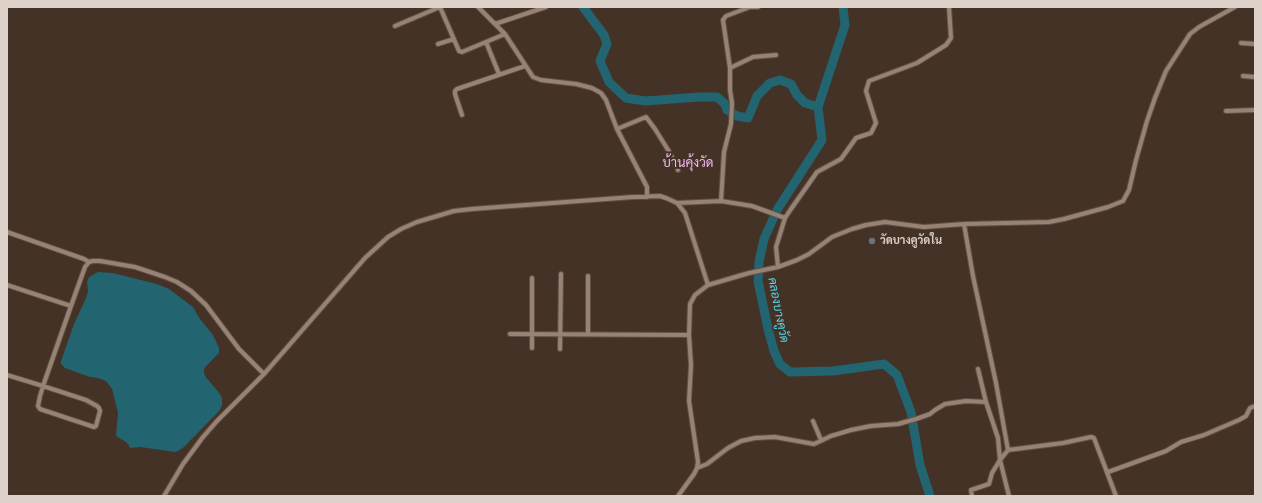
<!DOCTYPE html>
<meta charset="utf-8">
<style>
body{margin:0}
#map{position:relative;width:1262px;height:503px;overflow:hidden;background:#443226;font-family:Cabin,sans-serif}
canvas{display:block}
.frame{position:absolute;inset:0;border:8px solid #ddd1c9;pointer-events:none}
</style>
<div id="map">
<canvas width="1262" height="503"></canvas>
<div class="frame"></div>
</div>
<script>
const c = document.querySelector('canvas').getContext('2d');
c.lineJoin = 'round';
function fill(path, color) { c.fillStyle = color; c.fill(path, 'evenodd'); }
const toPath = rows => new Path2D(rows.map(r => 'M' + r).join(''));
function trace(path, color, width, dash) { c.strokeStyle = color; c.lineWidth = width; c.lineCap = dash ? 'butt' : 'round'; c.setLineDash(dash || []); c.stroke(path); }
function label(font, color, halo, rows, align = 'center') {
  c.font = font + ' Cabin,Sarabun,sans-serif'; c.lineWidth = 4; c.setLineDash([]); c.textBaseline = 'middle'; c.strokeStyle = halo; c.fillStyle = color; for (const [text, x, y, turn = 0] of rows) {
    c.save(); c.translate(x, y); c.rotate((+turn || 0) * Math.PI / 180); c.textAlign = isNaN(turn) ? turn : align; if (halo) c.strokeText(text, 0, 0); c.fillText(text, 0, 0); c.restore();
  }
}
fill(toPath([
 [98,272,113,273,157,284,169,289,193,307,200,319,213,335,219,348,219,353,206,366,204,369,204,372,205,376,220,394,222,398,222,405,220,410,184,447,178,451,175,452,140,447,131,448,129,447,129,445,126,442,116,436,118,413,112,389,106,381,98,378,90,377,65,368,61,364,61,361,74,324,86,298,88,292,87,282,89,277]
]), '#22646f');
trace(toPath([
 [583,7,604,35,607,44,600,61,609,82,626,98,645,101,699,97,717,97,725,104,727,110,737,116,748,118,757,96,770,83,780,80,791,84,797,95,805,103,818,107],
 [843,7,845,25,818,107,822,140,777,210,764,239,759,262,758,281,768,329,774,351,780,364,790,372,833,371,884,364,897,375,911,412,920,465,930,496]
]), '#22646f', 9);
const street = toPath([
 [440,7,459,51,462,52,505,34],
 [478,7,505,34,533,77,541,80,576,84,592,88,601,93,606,100,617,129,647,187,647,197],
 [495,24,546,7],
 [395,26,440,7],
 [486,42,499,74],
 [1241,43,1255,44],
 [438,44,454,39],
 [730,68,753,57,776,55],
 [1243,76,1255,77],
 [1226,111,1255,110],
 [462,115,455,94,455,91,457,89,525,66],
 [617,129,646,117,655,129,670,153,678,170],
 [721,201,724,152,731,124,732,103,730,90,730,68,723,20,726,16,750,7,758,7],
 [677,203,721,201,752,206,785,218],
 [964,224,973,276,996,383,1008,450,1000,460,1009,496],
 [7,232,84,259,89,262,93,261,100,261,135,267,165,277,177,282,191,291,206,305,239,349,264,374],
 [778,267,776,247,785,218,791,209,817,172,841,159,856,138,871,133,876,123,866,91,869,81,917,63,946,45,951,38,949,7],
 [588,276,588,334],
 [7,285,71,306],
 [510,334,689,335],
 [532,348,532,278],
 [560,349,561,274],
 [7,375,43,386,86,400,97,406,99,408,100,411,96,426,94,427,40,409,38,406,40,396,43,386,71,306,85,267,89,262],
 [813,421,821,440],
 [1008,450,1063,443,1091,437,1094,438,1116,496],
 [697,468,707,464,728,448,741,441,755,438,775,437,814,444,831,436,851,430,871,426,898,424,916,419,930,414,935,410,945,404,966,401,986,402],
 [1108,472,1166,451,1181,442,1204,435,1239,420,1246,416,1250,408,1255,406],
 [164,496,183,464,203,437,217,421,264,374,365,258,388,237,401,229,417,222,454,211,472,209,633,197,660,196,666,198,677,203,685,213,708,285],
 [678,496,694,474,697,468,698,462,689,401,691,365,689,335,690,304,695,295,708,285,749,273,778,267,797,260,809,254,832,237,852,229,866,225,885,222,924,227,964,224,1049,222,1064,219,1108,207,1123,201,1129,190,1136,160,1147,121,1155,98,1166,71,1190,34,1199,27,1235,7],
 [972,496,971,490,989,484,992,473,1000,460,998,438,986,402,978,369]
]);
trace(street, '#605046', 6);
trace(street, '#988274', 4);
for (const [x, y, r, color] of [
 [872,241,4,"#6b7280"]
]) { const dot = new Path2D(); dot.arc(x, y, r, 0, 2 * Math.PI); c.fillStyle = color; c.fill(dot); trace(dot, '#443226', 1.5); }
label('bold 11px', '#ddd1c9', '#443226', [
 ["วัดบางคูวัดใน",880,241]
], 'left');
label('italic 12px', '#57d5ea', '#443226', [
 ["คลองบางคูวัด",778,310,79]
]);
label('13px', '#f0b7f1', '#443226', [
 ["บ้านคุ้งวัด",688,163]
]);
</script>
